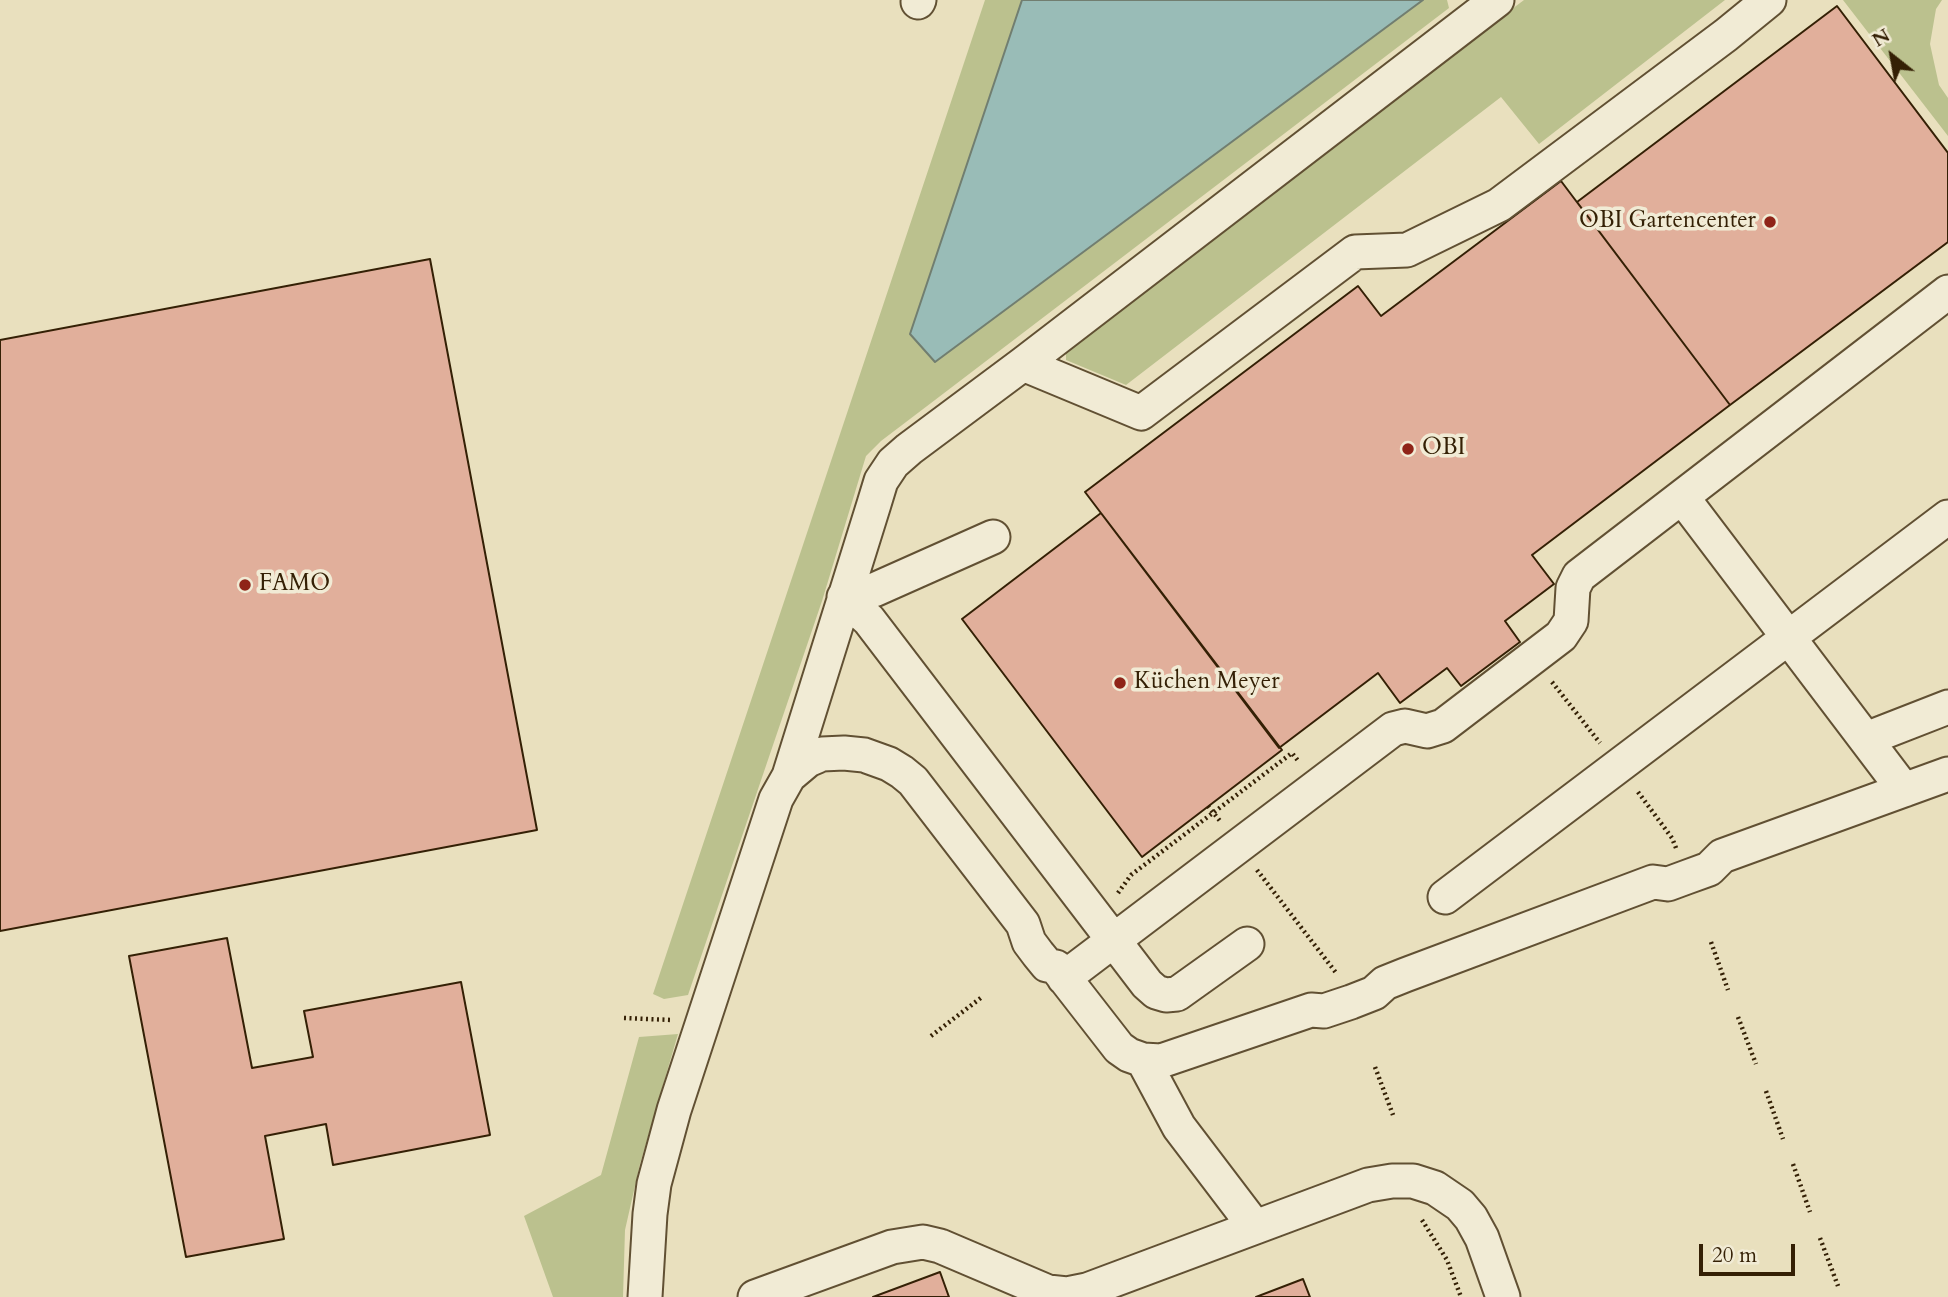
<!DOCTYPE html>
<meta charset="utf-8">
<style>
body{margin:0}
#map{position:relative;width:1948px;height:1297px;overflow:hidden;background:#e9e0be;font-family:Cardo,serif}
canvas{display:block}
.north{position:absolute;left:1857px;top:21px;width:70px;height:70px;-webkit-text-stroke:5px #f1ebd5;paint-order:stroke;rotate:329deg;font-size:19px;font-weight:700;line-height:28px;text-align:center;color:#342005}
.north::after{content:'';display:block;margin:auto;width:24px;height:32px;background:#342005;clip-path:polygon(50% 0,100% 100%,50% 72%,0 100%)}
.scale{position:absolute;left:1699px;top:1244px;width:96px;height:32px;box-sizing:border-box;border:4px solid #342005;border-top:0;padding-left:9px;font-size:21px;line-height:24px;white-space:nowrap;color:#342005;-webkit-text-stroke:5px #f1ebd5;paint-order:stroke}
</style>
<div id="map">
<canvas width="1948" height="1297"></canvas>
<div class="north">N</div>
<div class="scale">20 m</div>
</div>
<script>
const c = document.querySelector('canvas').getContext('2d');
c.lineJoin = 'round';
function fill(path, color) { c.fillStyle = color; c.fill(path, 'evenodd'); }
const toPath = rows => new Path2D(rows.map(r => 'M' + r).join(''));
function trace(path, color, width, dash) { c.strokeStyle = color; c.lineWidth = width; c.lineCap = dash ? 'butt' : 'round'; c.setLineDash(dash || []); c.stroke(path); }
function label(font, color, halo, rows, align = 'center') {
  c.font = font + ' Cardo,serif'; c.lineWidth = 7; c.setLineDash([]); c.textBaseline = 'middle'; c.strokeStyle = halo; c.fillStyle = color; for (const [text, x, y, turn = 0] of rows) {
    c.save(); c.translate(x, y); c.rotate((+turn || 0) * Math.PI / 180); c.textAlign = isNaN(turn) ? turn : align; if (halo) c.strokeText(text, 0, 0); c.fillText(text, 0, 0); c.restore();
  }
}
fill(toPath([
 [985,0,1022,0,910,334,935,362,1423,0,1447,0,1449,8,935,400,881,441,866,456,822,601,688,995,664,999,653,994],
 [1524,0,1725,0,1539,144,1501,97,1126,385,1066,360,1066,346],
 [1843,0,1942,0,1936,9,1930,44,1939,85,1948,98,1948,136],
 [678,1034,640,1164,625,1230,623,1297,553,1297,524,1216,601,1175,639,1037]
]), '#bbc18e');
const water = toPath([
 [1022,0,1423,0,935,362,910,334,1022,0]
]);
fill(water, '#99bcb7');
trace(water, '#717e70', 2);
const building = toPath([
 [1837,6,1948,153,1948,242,1730,405,1577,202,1837,6],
 [1561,181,1730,405,1532,555,1554,584,1505,621,1520,642,1461,686,1447,668,1400,703,1378,673,1279,748,1085,492,1358,286,1381,316,1561,181],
 [430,259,537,830,0,931,0,340,430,259],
 [1101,513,1282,750,1142,857,962,619,1101,513],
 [227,938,252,1068,313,1057,304,1011,461,982,490,1135,333,1165,326,1124,265,1136,284,1239,186,1257,129,956,227,938],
 [940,1272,949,1297,873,1297,940,1272],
 [1303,1279,1310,1297,1256,1297,1303,1279]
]);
fill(building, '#e1af9b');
trace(building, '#342005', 2);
const minor = toPath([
 [918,2,919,0],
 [1023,364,1141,413,1355,252,1407,250,1499,205,1726,35,1769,0],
 [1682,497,1904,790],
 [844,597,869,620,1147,984,1156,992,1166,995,1177,994,1247,944],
 [844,597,874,590,993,537],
 [1866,739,1948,707],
 [789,776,808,760,822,754,844,753,864,755,889,764,902,772,913,781,1023,924,1029,942,1038,954,1047,965,1056,967,1119,1048,1129,1055,1143,1060,1161,1061,1311,1010,1324,1011,1351,1002,1374,993,1385,983,1405,975,1653,882,1668,884,1687,877,1709,869,1722,856,1948,774],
 [1445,897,1948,517],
 [1064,978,1393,729,1405,726,1427,731,1443,726,1561,636,1571,621,1573,588,1579,576,1948,292],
 [1143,1060,1179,1127,1255,1227],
 [645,1297,650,1214,654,1184,674,1110,776,799,789,776,874,504,881,481,893,463,909,449,1023,364,1497,0],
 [755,1297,892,1247,923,1242,940,1246,1048,1292,1067,1294,1087,1290,1368,1185,1392,1181,1413,1181,1435,1188,1460,1205,1471,1218,1482,1238,1503,1297]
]);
trace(minor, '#615033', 37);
trace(toPath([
 [1552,682,1600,743],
 [1638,792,1672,838,1676,848],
 [1208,806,1220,821],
 [1257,870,1337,974],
 [1118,893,1131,875,1292,753,1299,762],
 [1711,942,1728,990],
 [1738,1017,1756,1064],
 [624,1018,672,1020],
 [931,1036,982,997],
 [1375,1067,1393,1115],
 [1766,1091,1783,1139],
 [1793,1164,1810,1212],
 [1422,1220,1447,1260,1461,1297],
 [1820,1238,1838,1286]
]), '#342005', 4.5, [2, 3.5]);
trace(minor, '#f1ebd5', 33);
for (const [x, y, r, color] of [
 [1770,222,7,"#8f2418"],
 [1408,449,7,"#8f2418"],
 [245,585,7,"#8f2418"],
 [1120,683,7,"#8f2418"]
]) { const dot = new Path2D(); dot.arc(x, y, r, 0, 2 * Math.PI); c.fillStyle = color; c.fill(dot); trace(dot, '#f1ebd5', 2.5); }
label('23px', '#342005', '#f1ebd5', [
 ["OBI Gartencenter",1756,222,"right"],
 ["OBI",1422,449],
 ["FAMO",259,585],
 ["Küchen Meyer",1134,683]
], 'left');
</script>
